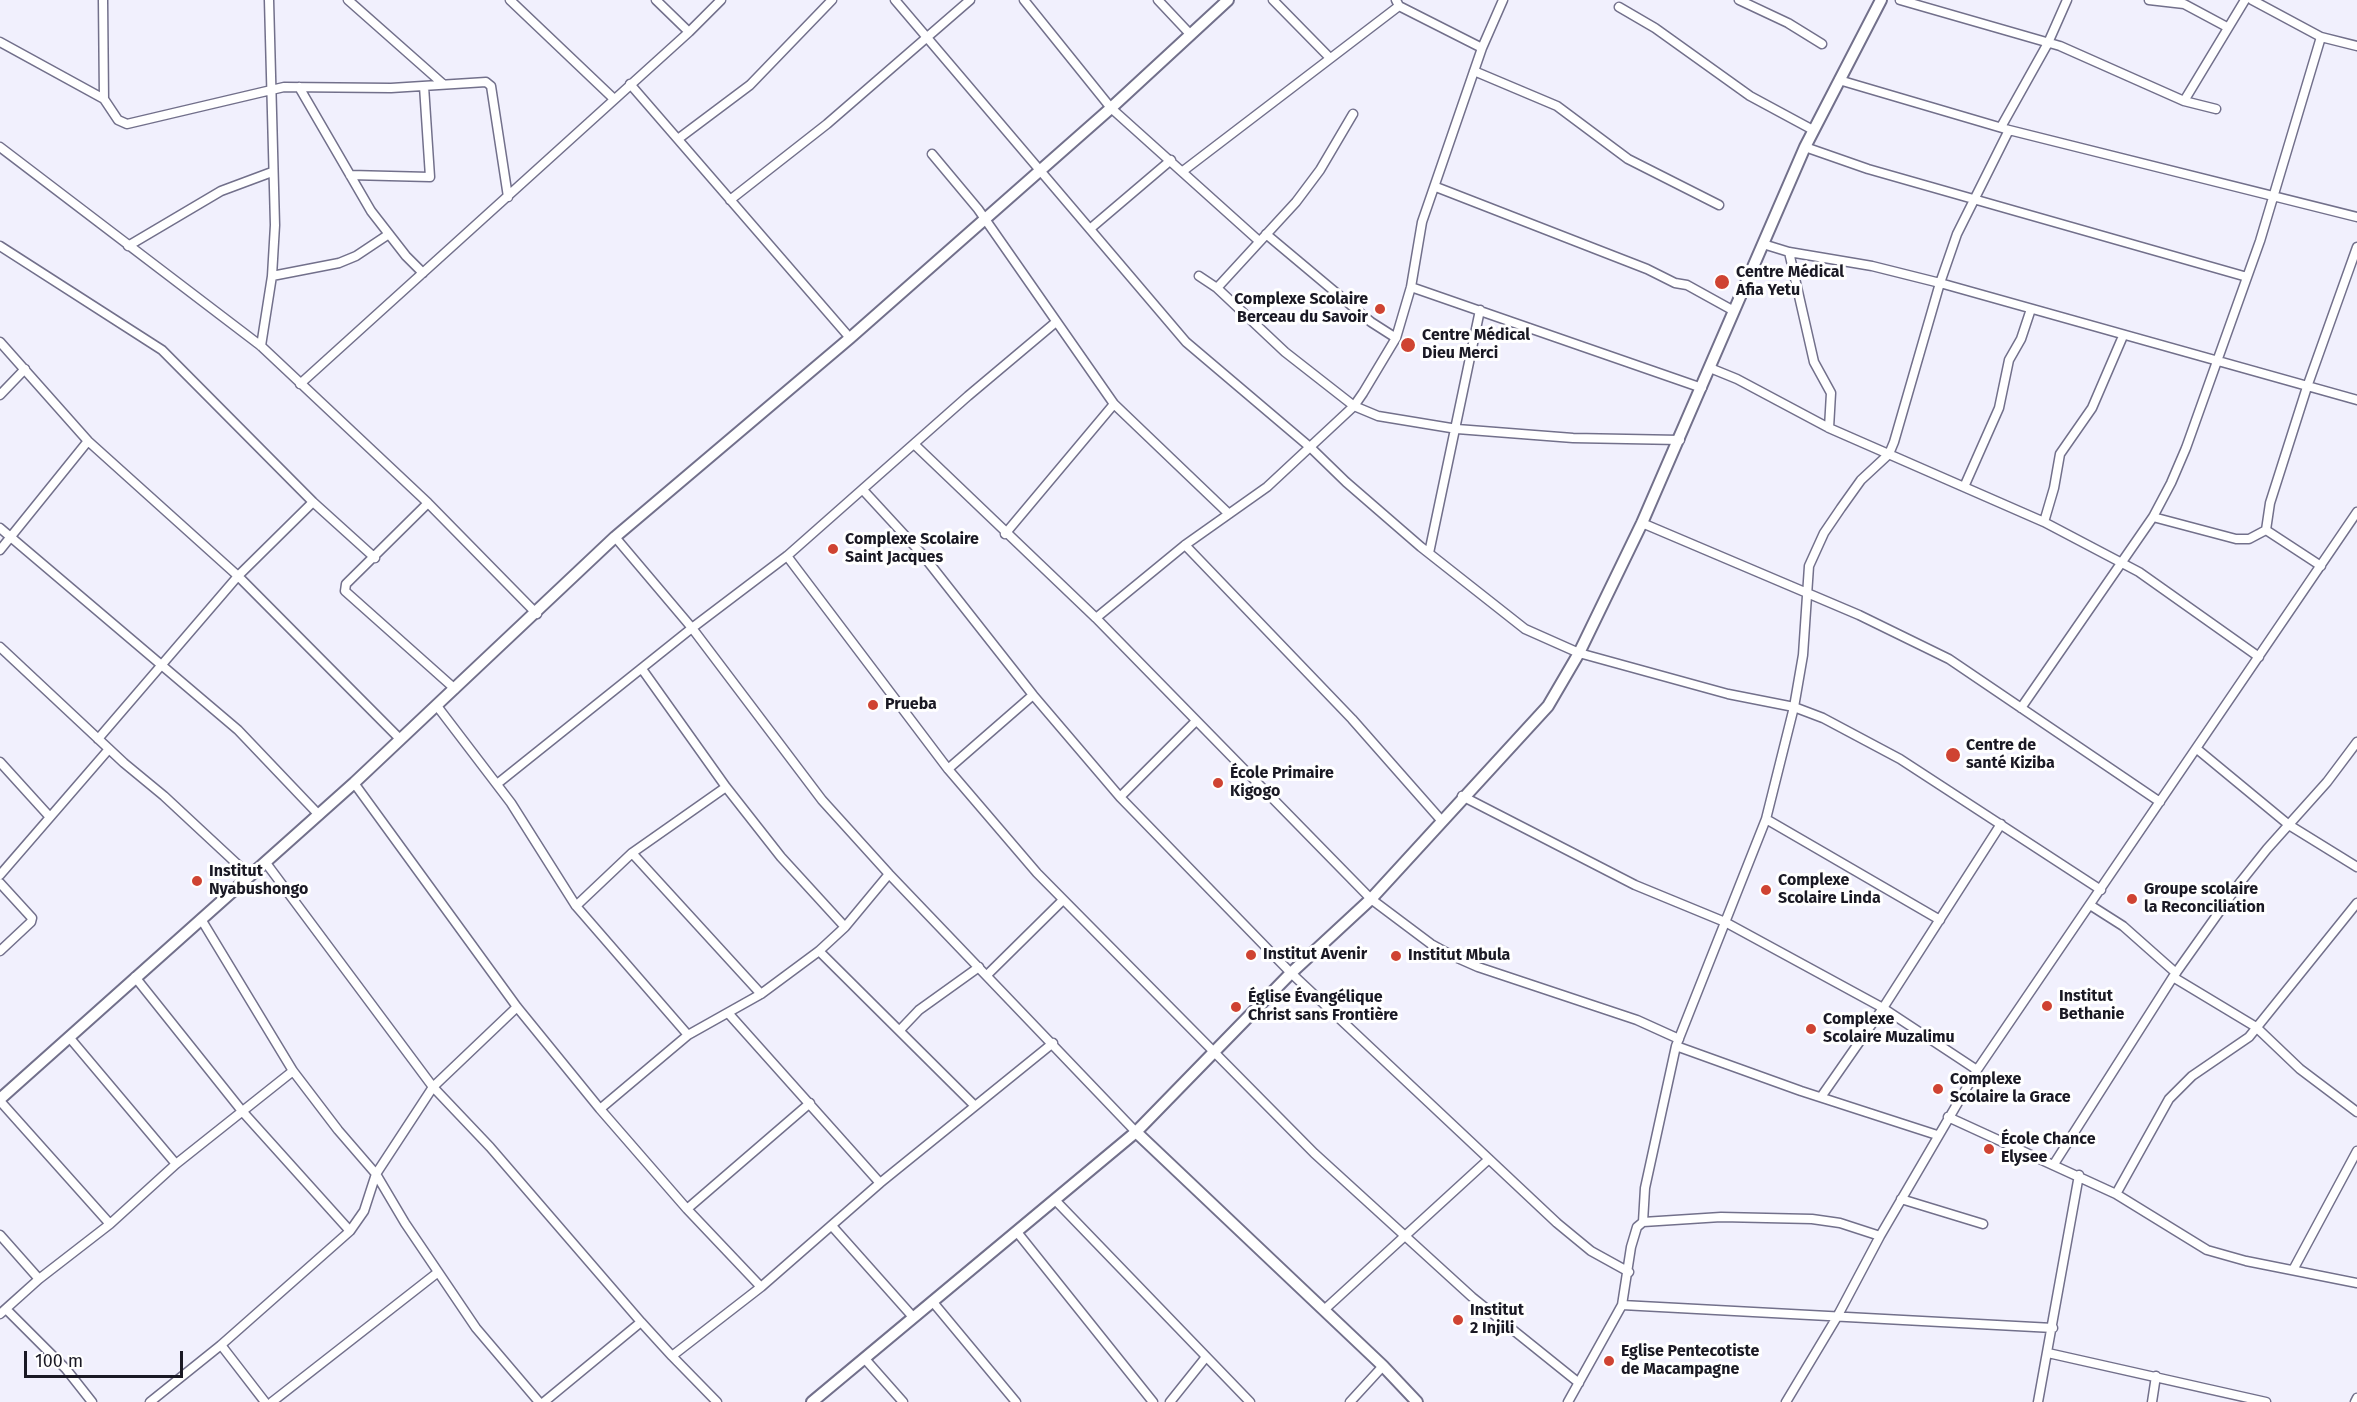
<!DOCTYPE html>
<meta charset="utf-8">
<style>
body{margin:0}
#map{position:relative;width:2357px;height:1402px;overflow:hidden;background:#f1f0fd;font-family:"Fira Sans",sans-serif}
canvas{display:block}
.scale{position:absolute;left:24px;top:1351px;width:159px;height:27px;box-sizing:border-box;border:3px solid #1a1924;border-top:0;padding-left:8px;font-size:18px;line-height:21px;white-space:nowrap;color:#1a1924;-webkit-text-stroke:4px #fff;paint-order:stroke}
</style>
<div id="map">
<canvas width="2357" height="1402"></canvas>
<div class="scale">100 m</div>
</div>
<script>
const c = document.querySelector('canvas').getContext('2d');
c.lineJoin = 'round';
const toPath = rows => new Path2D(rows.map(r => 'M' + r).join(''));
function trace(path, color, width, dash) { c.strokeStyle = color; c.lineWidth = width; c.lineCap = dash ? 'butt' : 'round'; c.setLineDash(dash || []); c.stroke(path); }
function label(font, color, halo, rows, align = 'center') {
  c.font = font + ' "Fira Sans",sans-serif'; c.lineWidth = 6; c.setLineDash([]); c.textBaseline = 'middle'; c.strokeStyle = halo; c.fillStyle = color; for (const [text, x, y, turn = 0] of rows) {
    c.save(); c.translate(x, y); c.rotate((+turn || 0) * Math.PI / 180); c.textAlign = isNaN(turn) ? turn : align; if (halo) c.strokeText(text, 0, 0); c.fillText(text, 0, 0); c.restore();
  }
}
const minor = toPath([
 [103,0,104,99],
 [348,0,443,84],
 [510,0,613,98],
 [656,0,689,32],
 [895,0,1186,342,1311,448,1346,482,1421,547,1525,629,1579,653,1728,694,1794,707,1823,718,1900,759,2101,890],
 [1024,0,1111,108,1259,241],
 [1158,0,1190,34],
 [1273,0,1330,58],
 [1396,0,1399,6,1482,48],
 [1739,0,1788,23,1822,44],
 [1900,0,2060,46,2184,101,2216,109],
 [2149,0,2184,4,2227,27],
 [2252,0,2321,37],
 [1619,7,1655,28,1750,96,1813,130],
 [0,42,104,99,118,120,127,124,284,87,391,88,486,82,491,86,508,197],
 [1474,71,1557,106,1628,159,1719,205],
 [1839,80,2009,130,2357,217],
 [630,84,850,338],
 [299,87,371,211,406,256,423,273],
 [2184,101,2245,0],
 [2001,127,2048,43,2067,0],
 [678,139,750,85,832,0],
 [0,147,261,346,428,503,537,614],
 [1805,147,1868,169,2247,277],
 [932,154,978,209,1114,404,1229,514],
 [1183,171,1399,6],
 [350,175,430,177,424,86],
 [1436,187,1647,269,1675,283,1687,285,1734,311],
 [730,200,827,124,970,0],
 [1091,228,1171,160],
 [1266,234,1371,322,1396,338],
 [1763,244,1789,252,1872,266,1940,283,2357,400],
 [0,246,162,350,313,502,375,558],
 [128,246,221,191,272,172],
 [1789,252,1814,362,1831,393,1829,428],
 [272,276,339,263,356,256,389,234],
 [1199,276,1217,288,1285,352,1354,406,1378,416,1457,429,1573,438,1680,440],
 [1411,287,1702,388],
 [1217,288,1296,202,1320,170,1353,114],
 [0,342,88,441,238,576,400,739],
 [261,346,272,276,275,225,269,0],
 [1710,368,1737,379,1829,428,2044,522,2139,572,2259,657],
 [300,384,689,32,721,0],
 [0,395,25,369],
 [915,445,1096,618,1371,899,1431,944,1453,956,1478,967,1637,1020,1679,1039],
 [1964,487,1999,408,2009,360,2021,339,2031,309],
 [863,490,922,554,1033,695,1120,797,1291,973,1557,1223,1591,1251,1629,1272],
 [428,503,346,584,345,591,455,689],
 [2153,517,2236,539,2249,539,2266,530],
 [2044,522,2054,488,2060,454,2092,408,2123,336],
 [1642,523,1859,615,1949,659,2160,802],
 [0,528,238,730,319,815],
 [1005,534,1114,404],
 [615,537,692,628,822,800,889,874,1136,1132],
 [1185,545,1352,719,1441,820],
 [0,550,88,441],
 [1429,553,1480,310],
 [787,556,948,769,1037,873,1314,1153,1472,1297,1579,1383],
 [2321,566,2266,530,2270,503,2307,387,2357,247],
 [1096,618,1185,545,1267,487,1354,406,1363,393,1396,338,1411,287,1422,222,1482,48,1503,0],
 [0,647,124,763,164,796,250,876],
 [642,669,726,787,781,857,845,927],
 [437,706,511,803,576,906,688,1035],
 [2021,708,2153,517,2171,483,2186,448,2260,241,2321,37,2357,46],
 [98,739,238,576,313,502],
 [2197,749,2289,825,2357,867],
 [0,762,49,816],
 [948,769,1033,695],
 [354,783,517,1007,600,1109,687,1209,761,1287],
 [497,784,692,628,787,556,968,396,1056,322],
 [1462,796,1635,885,1725,922,1883,1008,1977,1070],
 [1120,797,1196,721],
 [1766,819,1940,920],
 [632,853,761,994],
 [266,863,433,1087,490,1147,641,1322],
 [0,875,109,749],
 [0,883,32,918,31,922,0,951],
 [2090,905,2123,926,2176,973],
 [576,906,632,853,726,787],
 [201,919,293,1071,338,1130,376,1174,405,1223,476,1328,539,1402],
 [819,951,974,1105],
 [987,975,1063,900],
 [135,977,242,1111,350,1231],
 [2173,977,2256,1027,2300,1069,2357,1112],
 [729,1014,880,1183],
 [900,1030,919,1010,979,967],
 [69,1037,176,1164],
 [1676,1046,1801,1091,1937,1135],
 [1821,1097,1883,1008,2001,824],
 [0,1101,110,1224],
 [600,1109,688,1035,761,994,819,951,845,927,889,874],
 [1948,1117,2116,1194,2207,1250,2246,1261,2357,1283],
 [2054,1164,2173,977,2239,884,2267,849,2327,782,2357,742],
 [2116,1194,2169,1099,2192,1076,2249,1037,2357,903],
 [1901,1199,1983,1224],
 [1056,1201,1250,1402],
 [687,1209,810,1103],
 [1643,1222,1721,1217,1812,1219,1840,1223,1880,1236],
 [832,1226,913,1317],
 [1017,1232,1153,1402],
 [0,1235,39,1279],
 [2293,1270,2357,1151],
 [932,1301,1016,1402],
 [1622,1305,2053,1328],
 [6,1309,66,1369,92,1402],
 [1324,1310,1489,1159],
 [0,1314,39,1279,110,1224,176,1164,293,1071],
 [221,1345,265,1402],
 [2048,1353,2266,1402],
 [672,1356,717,1402],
 [865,1359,903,1402],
 [150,1402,221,1345,350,1231,364,1211,376,1174,433,1087,517,1007],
 [272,1402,437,1273],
 [544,1402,641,1322,672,1356,761,1287,880,1183,1053,1043],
 [1170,1402,1206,1357],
 [1350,1402,1383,1366],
 [1568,1402,1622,1305,1631,1247,1637,1227,1643,1222,1645,1188,1676,1046,1766,819,1794,707,1803,655,1809,566,1824,533,1841,508,1861,480,1889,454,1894,442,1940,283,1957,234,2009,130],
 [1786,1402,1837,1317,1880,1236,1977,1070,2357,512],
 [2038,1402,2079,1175],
 [2152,1402,2156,1376],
 [2355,1402,2357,1398]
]);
const tertiary = toPath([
 [0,1099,354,783,615,537,850,338,1111,108,1228,0],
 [1136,1132,1383,1366,1417,1402],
 [812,1402,1136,1132,1291,973,1371,899,1548,706,1579,653,1642,523,1805,147,1881,0]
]);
trace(minor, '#72708b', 11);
trace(tertiary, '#72708b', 14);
trace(minor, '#fff', 8);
trace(tertiary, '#fff', 10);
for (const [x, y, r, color] of [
 [1722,282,8,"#cf4332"],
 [1380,309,6,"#cf4332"],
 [1408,345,8,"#cf4332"],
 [833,549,6,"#cf4332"],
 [873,705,6,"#cf4332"],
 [1953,755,8,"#cf4332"],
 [1218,783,6,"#cf4332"],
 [197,881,6,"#cf4332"],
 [1766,890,6,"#cf4332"],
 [2132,899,6,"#cf4332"],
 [1251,955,6,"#cf4332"],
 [1396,956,6,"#cf4332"],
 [2047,1006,6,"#cf4332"],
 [1236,1007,6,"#cf4332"],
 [1811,1029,6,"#cf4332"],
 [1938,1089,6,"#cf4332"],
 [1989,1149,6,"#cf4332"],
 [1458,1320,6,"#cf4332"],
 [1609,1361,6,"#cf4332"]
]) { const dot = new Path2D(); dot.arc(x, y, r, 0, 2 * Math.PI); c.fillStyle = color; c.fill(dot); trace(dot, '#fff', 2); }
label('bold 16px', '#1a1924', '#fff', [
 ["Centre Médical",1736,273],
 ["Afia Yetu",1736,291],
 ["Complexe Scolaire",1368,300,"right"],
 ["Berceau du Savoir",1368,318,"right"],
 ["Centre Médical",1422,336],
 ["Dieu Merci",1422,354],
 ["Complexe Scolaire",845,540],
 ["Saint Jacques",845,558],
 ["Prueba",885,705],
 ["Centre de",1966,746],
 ["santé Kiziba",1966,764],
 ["École Primaire",1230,774],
 ["Kigogo",1230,792],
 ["Institut",209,872],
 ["Nyabushongo",209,890],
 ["Complexe",1778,881],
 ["Scolaire Linda",1778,899],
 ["Groupe scolaire",2144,890],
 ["la Reconciliation",2144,908],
 ["Institut Avenir",1263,955],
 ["Institut Mbula",1408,956],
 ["Institut",2059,997],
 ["Bethanie",2059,1015],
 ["Église Évangélique",1248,998],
 ["Christ sans Frontière",1248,1016],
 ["Complexe",1823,1020],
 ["Scolaire Muzalimu",1823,1038],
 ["Complexe",1950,1080],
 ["Scolaire la Grace",1950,1098],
 ["École Chance",2001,1140],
 ["Elysee",2001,1158],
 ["Institut",1470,1311],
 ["2 Injili",1470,1329],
 ["Eglise Pentecotiste",1621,1352],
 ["de Macampagne",1621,1370]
], 'left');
</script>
